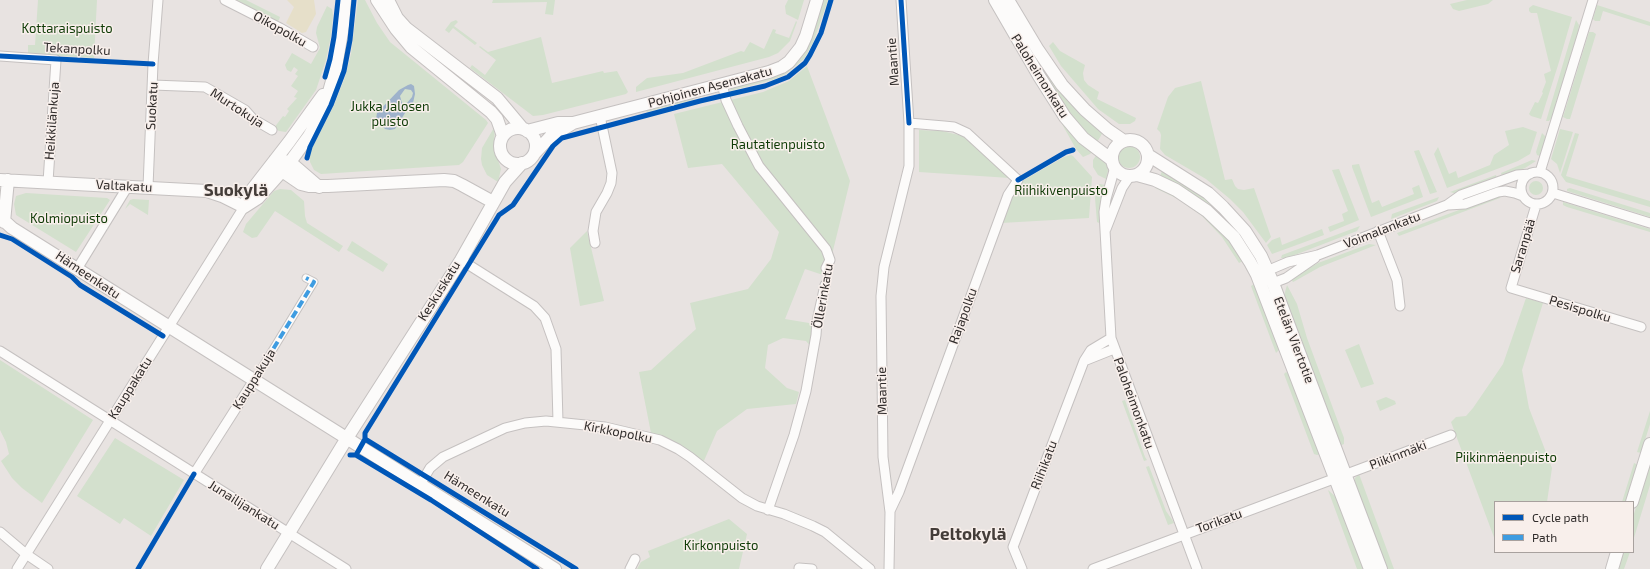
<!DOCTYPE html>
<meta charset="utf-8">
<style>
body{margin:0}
#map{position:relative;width:1650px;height:569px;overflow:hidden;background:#e8e3e1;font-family:"Exo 2",sans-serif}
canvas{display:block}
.legend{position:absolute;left:1494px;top:501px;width:140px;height:52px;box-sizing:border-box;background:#f8efeb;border:1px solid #a8a19e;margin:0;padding:5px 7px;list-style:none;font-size:12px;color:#302c2b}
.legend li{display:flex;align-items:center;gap:8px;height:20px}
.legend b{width:20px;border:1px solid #a8a19e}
</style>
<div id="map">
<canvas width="1650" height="569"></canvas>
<ul class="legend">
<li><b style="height:5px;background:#0057b8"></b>Cycle path</li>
<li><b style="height:5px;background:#3e9ce1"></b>Path</li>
</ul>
</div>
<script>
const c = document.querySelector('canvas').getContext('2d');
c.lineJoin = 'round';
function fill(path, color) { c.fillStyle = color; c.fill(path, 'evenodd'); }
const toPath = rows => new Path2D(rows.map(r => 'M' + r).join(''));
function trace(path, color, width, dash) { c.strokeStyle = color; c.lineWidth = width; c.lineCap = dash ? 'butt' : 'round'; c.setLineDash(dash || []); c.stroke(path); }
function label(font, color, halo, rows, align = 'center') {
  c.font = font + ' "Exo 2",sans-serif'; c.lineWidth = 3; c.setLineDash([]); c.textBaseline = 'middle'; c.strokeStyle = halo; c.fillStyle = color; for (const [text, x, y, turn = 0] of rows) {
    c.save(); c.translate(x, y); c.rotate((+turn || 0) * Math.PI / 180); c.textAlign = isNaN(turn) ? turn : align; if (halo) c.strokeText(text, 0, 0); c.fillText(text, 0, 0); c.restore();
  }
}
fill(toPath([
 [38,0,97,0,94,58,28,54,28,45,35,45],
 [237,0,246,0,280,17,279,20,277,22],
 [358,0,365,0,377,23,390,42,486,120,488,123,463,162,459,165,321,174,314,170,310,162,310,152,334,105,345,77,351,54],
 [493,0,555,0,553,15,545,14,547,2,492,3],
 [788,0,804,0,798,20,786,14,785,6],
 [824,0,828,0,813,43,804,59,786,74,775,79,730,91,732,87,791,67,796,63,810,42],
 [999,0,1005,0,1103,132,1096,144,1080,130],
 [1467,0,1493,0,1488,4,1459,11,1453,9,1450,4],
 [1533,5,1572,17,1559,62,1541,119,1531,116,1529,114,1535,102,1538,103,1543,93,1542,92,1546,82,1544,74,1551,71,1537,13,1531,13,1529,11,1529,8],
 [1597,5,1650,22,1650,26,1603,11,1600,21,1595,21,1593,19],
 [327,6,332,9,333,15,331,36,326,60,316,90,286,132,279,131,274,128,283,116,285,117,289,111,287,109,297,98,294,97,298,91,291,86,298,76,295,74,298,70,294,67,291,72,287,70,285,65,292,53,311,64,320,48,316,33,317,27],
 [456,20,458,22,454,26,477,43,475,45,453,28,449,33,445,30,451,22],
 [1576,20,1579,25,1578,32,1552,117,1549,121,1546,121],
 [796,21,797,22,790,41,778,53,769,57,636,92,636,87,647,78,683,73,741,51,744,52,750,42,764,49,773,29,776,30,775,33,789,38],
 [1589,32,1593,32,1596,34,1570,119,1567,119,1563,117],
 [541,37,552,83,603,71,604,73,617,71,628,92,626,94,543,115,533,116,470,68,472,65,485,75,496,60,479,47,480,46,488,52],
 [1053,42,1060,51,1085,65,1083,73,1084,80,1088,85,1099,92,1097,99,1136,118,1135,121,1130,124,1119,124,1098,109,1061,66,1049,46],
 [807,66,850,181,828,271,823,275,805,269,785,319,815,324,811,347,806,341,783,338,768,345,765,368,787,388,799,392,796,404,747,409,717,431,703,463,677,443,651,433,639,372,651,370,696,329,690,303,748,289,771,259,779,232,722,164,688,168,674,114,763,92,789,81],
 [1201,81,1225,180,1232,179,1235,186,1238,189,1244,190,1254,188,1271,237,1266,243,1243,212,1230,199,1206,179,1165,155,1160,149,1161,135,1160,132,1157,129,1168,97,1175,88],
 [696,96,693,100,647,112,645,109],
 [1063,123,1093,151,1090,154,1083,157,1076,149,1062,124],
 [495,126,494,148,501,169,498,182,487,175,482,165,481,159,482,148],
 [1523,127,1537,132,1530,154,1518,161,1447,188,1434,154,1438,147,1449,174,1456,171,1458,178,1490,165,1494,155,1509,145,1505,131],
 [1560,129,1573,132,1560,173,1557,164,1551,159],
 [919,130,942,131,963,136,1010,178,919,172],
 [1542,133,1546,137,1540,156,1537,155,1536,152],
 [1575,133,1579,134,1566,176,1650,201,1650,207,1566,182,1561,175],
 '1118 157a11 11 0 1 1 22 0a11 11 0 1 1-22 0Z',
 [1419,150,1437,192,1430,194,1414,151],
 [1097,154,1106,162,1108,171,1106,179,1098,175,1093,167,1093,160],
 [1071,155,1073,156,1092,177,1089,218,1001,223,1014,189,1024,180,1064,157],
 [1532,160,1536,161,1525,168,1502,177,1501,173],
 [1359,164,1372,203,1379,200,1382,207,1414,194,1412,188,1419,185,1423,197,1371,217,1352,167,1352,165],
 [1163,169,1198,190,1243,235,1241,237,1225,219,1207,203,1159,178],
 [1339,169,1359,220,1330,232,1328,227,1344,221,1342,214,1348,211,1332,170],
 [1496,175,1497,179,1457,194,1450,192],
 '1529 188a7 7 0 1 1 14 0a7 7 0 1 1-14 0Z',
 [1100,184,1105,185,1099,223,1097,222,1095,198,1098,185],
 [1156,185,1180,196,1226,234,1245,260,1239,263,1222,237,1202,216,1178,199,1155,188],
 [1570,188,1650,213,1650,217,1567,191,1567,189],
 [280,189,291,190,304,201,305,216,307,223,343,246,339,252,275,211,257,237,252,238,243,232,246,224,274,191],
 [26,193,107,198,110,200,76,252,16,215,14,204,16,196],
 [1502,194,1500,198,1399,236,1397,233],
 [1439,197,1437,201,1391,219,1392,214],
 [133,199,149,200,148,215,130,204,125,209,130,200],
 [1563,202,1650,229,1650,232,1567,207,1563,205],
 [1360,226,1357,231,1287,258,1281,258,1282,255],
 [1322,229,1324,235,1272,254,1267,245,1272,240,1280,237,1282,245],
 [587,231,604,301,580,306,570,248],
 [352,241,388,264,383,272,347,250],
 [1369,244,1376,245,1320,267,1295,281,1293,282,1291,279,1318,263],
 [1256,283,1280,349,1276,353,1251,286],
 [1287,285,1297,304,1307,338,1344,438,1344,444,1339,446,1284,300,1285,292],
 [1526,298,1543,303,1522,370,1529,408,1552,468,1547,502,1495,502,1495,540,1451,422,1456,417,1466,416,1473,408,1503,364],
 [1359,344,1374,384,1361,388,1345,350],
 [0,360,93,420,42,503,22,488,12,478,1,461,9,454,6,442,0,430],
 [1286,372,1292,376,1321,454,1317,455,1314,454,1284,374],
 [1386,397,1395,401,1396,404,1380,411,1376,401],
 [1125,400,1145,457,1147,460,1144,461,1122,401],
 [1650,411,1650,424,1641,453,1637,452],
 [115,438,184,480,151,536,124,518,120,524,77,496],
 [1650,461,1650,485,1633,541,1633,517],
 [1634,463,1638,465,1627,502,1622,502],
 [1149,466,1166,511,1173,521,1174,523,1168,525,1146,467],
 [1359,474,1394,569,1385,569,1354,485,1355,478],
 [1328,490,1337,498,1365,569,1357,569],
 [729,519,747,534,739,569,637,569,641,562,650,557,648,551],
 [1622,552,1630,552,1624,569,1617,569]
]), '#d3e0cd');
fill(toPath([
 [287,0,314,0,316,14,306,32,302,33,286,23,294,7]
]), '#e6dfc9');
fill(toPath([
 [411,84,414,86,415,94,413,103,405,113,395,129,390,130,385,129,376,119,377,113,399,90,408,85],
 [405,89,411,90,413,93,412,97,407,103,402,103,400,96]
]), '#9eb2cb');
const pedestrian = toPath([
 [261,369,314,282,306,278]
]);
const minor = toPath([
 [225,0,280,28,313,47],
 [0,56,56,60,48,182],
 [722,84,726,100,738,126,759,166,826,249,830,260,826,268],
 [153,85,205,87,245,110,253,119,272,130],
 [1115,167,1106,199,1104,212,1111,338,1197,569],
 '1521 188a16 16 0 1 1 32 0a16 16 0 1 1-32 0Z',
 [1540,172,1593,0],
 [148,187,153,64,158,0],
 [1553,193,1650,223],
 [1448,205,1465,204,1498,192,1505,191,1515,193,1523,196],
 [1536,205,1511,288,1641,327],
 [1106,229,1122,188,1130,176],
 [1378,231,1397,280,1400,306],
 [595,243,593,231,596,212,607,193,611,183,612,173,600,116],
 [461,260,534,306,545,318,556,349,558,422],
 [77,269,128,186],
 [1262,273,1288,262,1318,255,1447,205,1461,195,1517,175,1530,174],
 [1267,280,1273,283,1286,278,1315,258],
 [0,351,346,569],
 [1084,361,1114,349],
 [194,474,254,380],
 [420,485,430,468,443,457,505,428,525,423,546,421,605,427,660,440,678,449,690,457,742,498,757,506,784,514,813,526,825,532,870,569],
 [768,510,794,435,806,391,816,335,817,321,825,285],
 [890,511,899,492,1008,195,1018,180,967,133,954,127,944,126,909,123],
 [0,532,26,554,48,569],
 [17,569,244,207],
 [630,569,635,559],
 [799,569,799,568,812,569],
 [889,569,890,512,883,457,881,296,884,267,909,166,909,123,901,0],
 [1022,569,1013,547,1084,361,1091,350,1111,338],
 [1093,569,1451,435]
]);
const tertiary = toPath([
 [377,0,396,29,411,47,491,112,497,119,503,136],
 [388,0,397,18,406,28,497,98,523,129],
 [995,0,1039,76,1065,117,1083,138,1112,160],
 [1008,0,1038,50,1062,85,1085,110,1108,130,1124,141],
 '500 146a18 18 0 1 1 36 0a18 18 0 1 1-36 0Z',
 [527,131,558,123,573,123,769,72,782,67,789,62,801,47,806,36,817,0],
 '1112 158a18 18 0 1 1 36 0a18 18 0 1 1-36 0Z',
 [534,154,550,137,573,123],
 [1148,155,1208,193,1223,207,1245,231,1261,256,1273,283,1381,569],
 [275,160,282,171,301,184,309,186,328,186,444,180,454,181,462,185,493,202],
 [283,161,290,162,319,187],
 [1137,175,1155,180,1176,190,1207,211,1234,237,1250,262,1257,275,1370,569],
 [0,180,207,191,222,196,244,207],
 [244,207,258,198,290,162,309,136,317,122,325,106,336,67,343,26,345,0],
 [244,207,251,191,289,142,323,95],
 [0,217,12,228,555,569],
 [4,222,8,180],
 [1632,502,1650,444],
 [267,569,347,438,461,260,505,182,522,163],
 [1612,569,1617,552]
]);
trace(pedestrian, '#c5c1c0', 9);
trace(minor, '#c5c1c0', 11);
trace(tertiary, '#c5c1c0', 14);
trace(pedestrian, '#fcfbfa', 7);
trace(minor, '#fcfbfa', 9);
trace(tertiary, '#fcfbfa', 12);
trace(toPath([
 [261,369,314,282,306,278]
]), '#3e9ce1', 4, [8, 4]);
trace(toPath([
 [901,0,909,123],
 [0,56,153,64],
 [325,77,330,59,334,37,338,0],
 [307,158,310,147,331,105,344,71,350,40,354,0],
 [1018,180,1066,152,1073,150],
 [0,235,12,239,72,277,80,285,163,336],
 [365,439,576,569],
 [350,455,356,455,431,500,537,569],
 [356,455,365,439,365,433,496,220,499,215,513,205,553,146,562,138,700,101,765,86,788,77,805,63,810,55,821,33,831,0],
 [138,569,194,474]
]), '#0057b8', 5);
label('13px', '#0f3b06', '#f8efeb', [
 ["Kottaraispuisto",67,29],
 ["Jukka Jalosen",390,107],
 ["puisto",390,122],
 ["Rautatienpuisto",778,145],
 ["Riihikivenpuisto",1061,191],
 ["Kolmiopuisto",69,219],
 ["Piikinmäenpuisto",1506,458],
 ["Kirkonpuisto",721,546]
]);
label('13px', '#302c2b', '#f8efeb', [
 ["Oikopolku",280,29,29],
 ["Tekanpolku",77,49,3],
 ["Maantie",893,62,-94],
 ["Paloheimonkatu",1040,76,58],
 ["Pohjoinen Asemakatu",710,87,-15],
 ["Suokatu",152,106,-87],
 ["Murtokuja",237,108,33],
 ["Heikkilänkuja",52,121,-86],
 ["Valtakatu",124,186,3],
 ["Voimalankatu",1382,230,-21],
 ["Saranpää",1523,246,-73],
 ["Hämeenkatu",88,275,34],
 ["Keskuskatu",439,291,-58],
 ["Öllerinkatu",823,296,-80],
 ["Pesispolku",1580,309,17],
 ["Rajapolku",963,316,-70],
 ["Etelän Viertotie",1294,340,69],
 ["Kauppakuja",254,379,-58],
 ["Kauppakatu",130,388,-58],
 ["Maantie",882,391,-91],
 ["Paloheimonkatu",1134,403,70],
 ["Kirkkopolku",618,432,11],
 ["Piikinmäki",1398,455,-21],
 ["Riihikatu",1044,465,-69],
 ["Hämeenkatu",477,494,32],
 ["Junailijankatu",244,505,32],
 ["Torikatu",1219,521,-20]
]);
label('bold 17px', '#443d39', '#f8efeb', [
 ["Suokylä",236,190],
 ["Peltokylä",968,534]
]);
</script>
